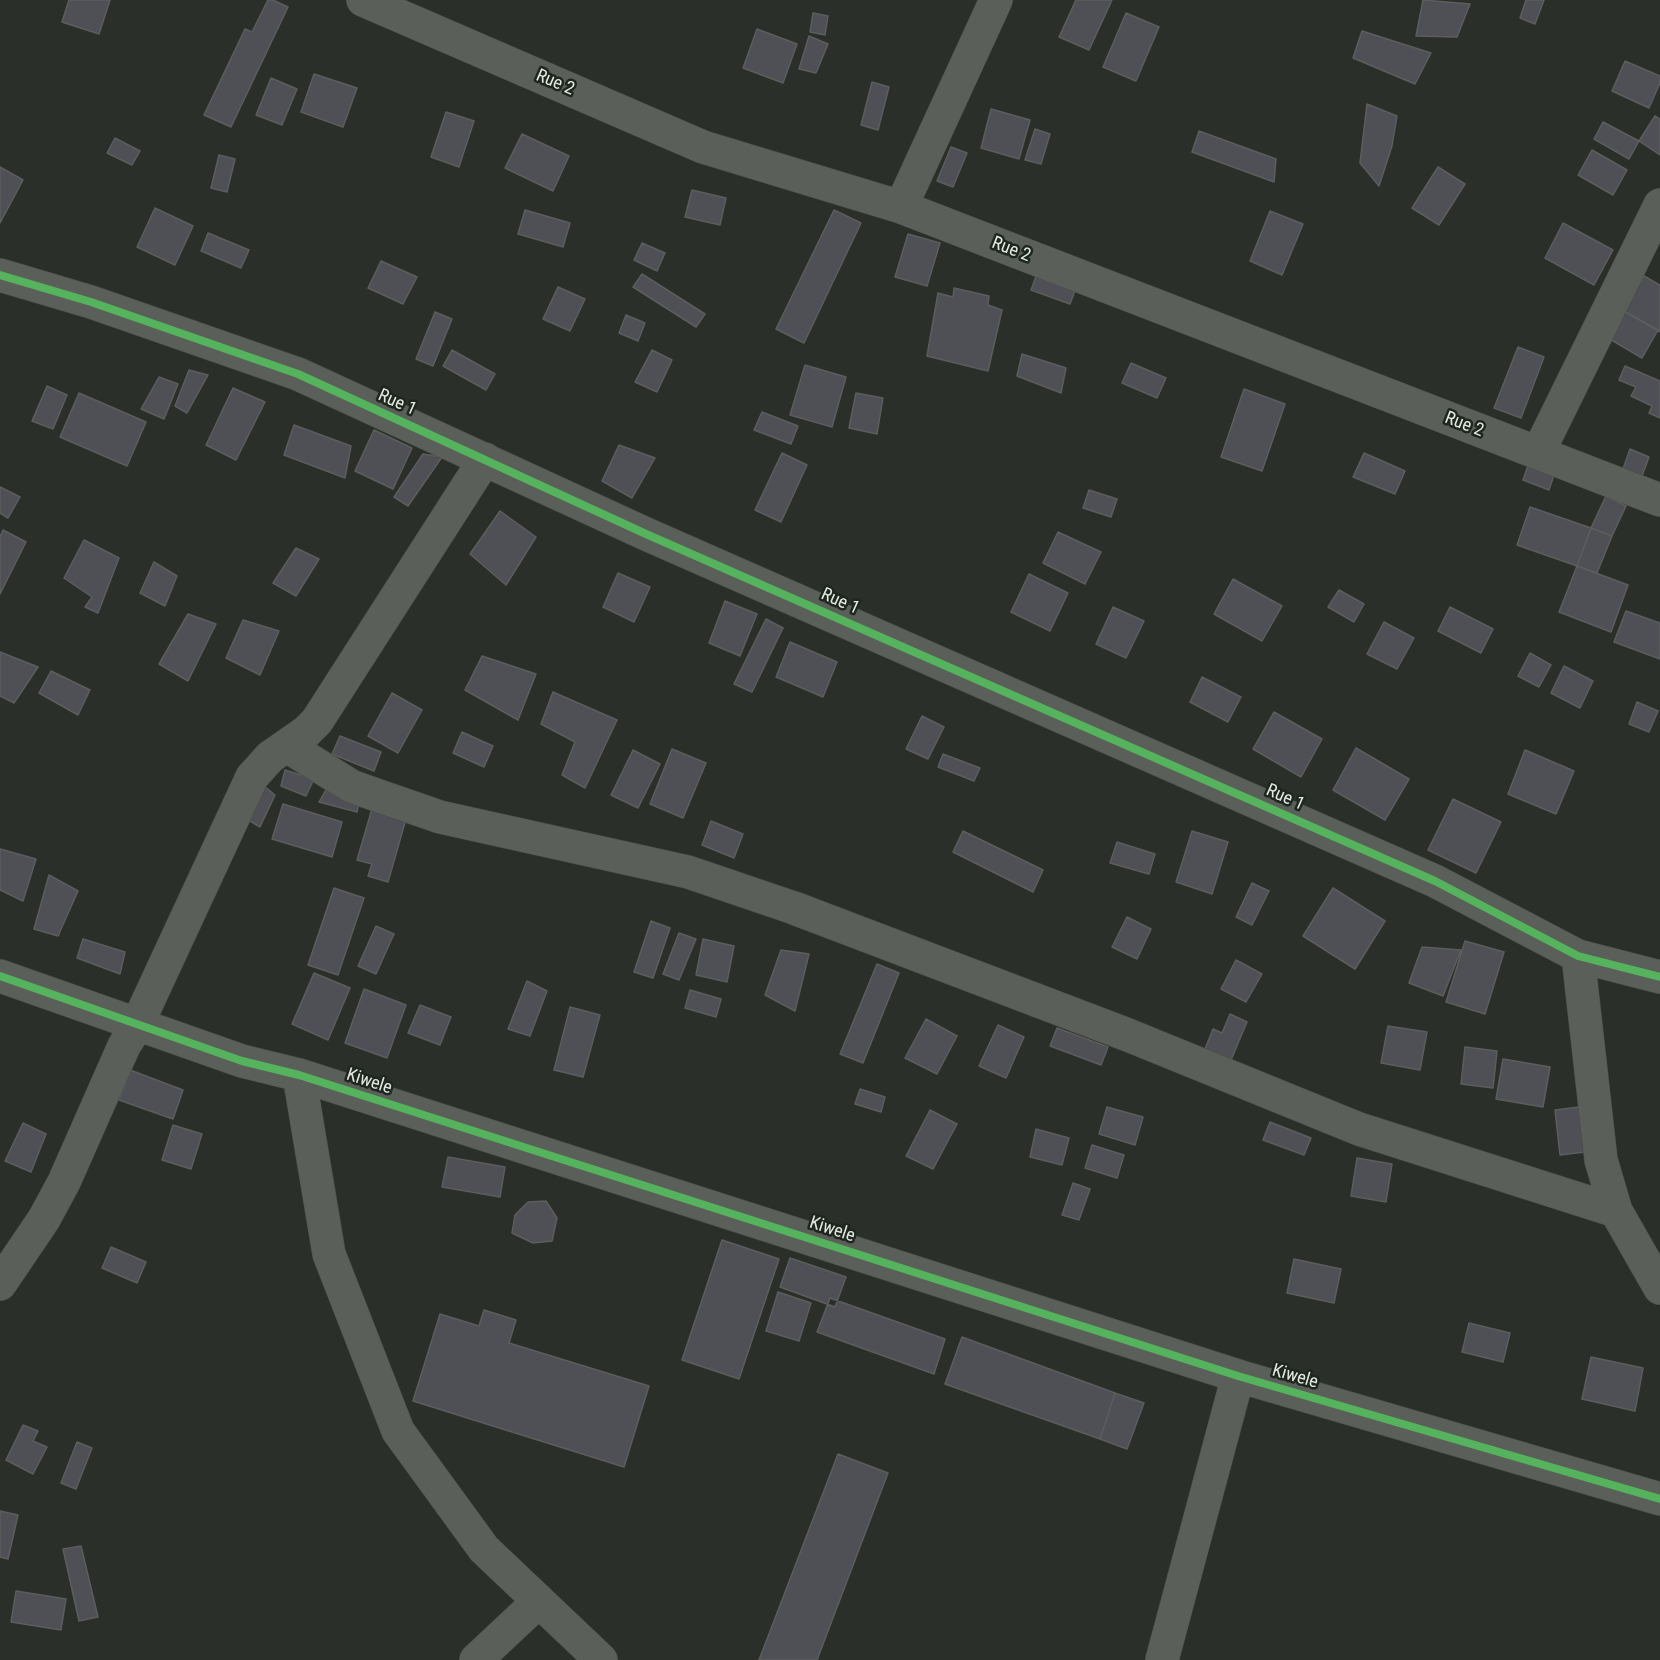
<!DOCTYPE html>
<style>
body{margin:0}
canvas{display:block;background:#2a2f29}
</style>
<canvas width="1660" height="1660"></canvas>
<script>
const c = document.querySelector('canvas').getContext('2d');
c.lineJoin = 'round';
function fill(path, color) { c.fillStyle = color; c.fill(path, 'evenodd'); }
const toPath = rows => new Path2D(rows.map(r => 'M' + r).join(''));
function trace(path, color, width, dash) { c.strokeStyle = color; c.lineWidth = width; c.lineCap = dash ? 'butt' : 'round'; c.setLineDash(dash || []); c.stroke(path); }
function label(font, color, halo, rows, align = 'center') {
  c.font = font + ' "Roboto Condensed",sans-serif'; c.lineWidth = 5; c.setLineDash([]); c.textBaseline = 'middle'; c.strokeStyle = halo; c.fillStyle = color; for (const [text, x, y, turn = 0] of rows) {
    c.save(); c.translate(x, y); c.rotate((+turn || 0) * Math.PI / 180); c.textAlign = isNaN(turn) ? turn : align; if (halo) c.strokeText(text, 0, 0); c.fillText(text, 0, 0); c.restore();
  }
}
const building = toPath([
 [69,0,110,0,99,34,62,22,69,0],
 [268,0,273,0,288,7,231,127,204,115,245,29,252,32,268,0],
 [1076,0,1112,0,1089,50,1059,37,1076,0],
 [1423,0,1470,4,1457,37,1416,36,1423,0],
 [1526,0,1544,0,1535,24,1520,18,1526,0],
 [813,13,828,16,825,35,810,32,813,13],
 [1126,13,1159,27,1136,81,1103,67,1126,13],
 [757,29,797,44,783,83,743,68,757,29],
 [1362,31,1431,53,1415,84,1353,58,1362,31],
 [809,36,828,44,816,73,799,69,809,36],
 [1625,61,1660,76,1660,83,1649,108,1612,91,1625,61],
 [314,74,357,88,343,127,301,112,314,74],
 [271,78,297,89,282,125,256,115,271,78],
 [872,82,889,87,878,130,861,125,872,82],
 [1367,104,1397,116,1392,146,1379,186,1360,163,1367,104],
 [991,109,1030,120,1019,159,981,148,991,109],
 [446,112,474,121,459,167,431,157,446,112],
 [1655,116,1660,119,1660,155,1639,141,1655,116],
 [1603,122,1639,141,1629,159,1594,139,1603,122],
 [1035,129,1050,134,1041,164,1025,160,1035,129],
 [1199,131,1276,159,1274,182,1192,152,1199,131],
 [522,134,569,156,553,191,505,168,522,134],
 [115,138,140,151,132,165,107,153,115,138],
 [951,147,967,153,953,187,937,181,951,147],
 [1592,150,1627,170,1613,195,1578,175,1592,150],
 [219,155,235,159,227,192,211,188,219,155],
 [0,167,23,180,0,223,0,167],
 [1438,167,1465,184,1439,225,1412,208,1438,167],
 [692,190,726,198,720,225,685,217,692,190],
 [155,208,193,226,175,265,137,247,155,208],
 [525,210,570,223,563,247,518,234,525,210],
 [834,210,861,223,804,343,776,329,834,210],
 [1270,211,1303,224,1282,275,1250,261,1270,211],
 [1563,223,1613,250,1594,285,1545,258,1563,223],
 [208,233,249,250,241,268,201,251,208,233],
 [908,234,940,243,927,286,895,277,908,234],
 [642,243,665,253,657,271,634,260,642,243],
 [381,261,417,277,403,304,368,288,381,261],
 [1038,271,1077,285,1070,304,1031,290,1038,271],
 [642,274,705,314,696,327,633,287,642,274],
 [1644,276,1660,285,1660,332,1624,311,1644,276],
 [558,287,585,299,570,331,543,319,558,287],
 [954,288,989,296,988,305,1002,310,988,371,927,356,938,293,953,297,954,288],
 [1624,311,1658,330,1642,358,1608,338,1624,311],
 [435,312,452,319,433,366,416,359,435,312],
 [626,315,645,323,638,341,619,333,626,315],
 [1518,347,1544,357,1521,418,1494,408,1518,347],
 [452,350,495,374,486,390,443,366,452,350],
 [652,350,672,360,657,392,635,382,652,350],
 [1022,354,1066,368,1061,393,1017,376,1022,354],
 [1131,363,1166,378,1157,398,1122,383,1131,363],
 [805,365,846,377,832,427,790,415,805,365],
 [1625,366,1660,381,1660,418,1649,413,1652,406,1631,396,1636,387,1619,380,1625,366],
 [189,370,208,375,187,413,175,406,189,370],
 [159,377,178,384,164,419,141,409,159,377],
 [47,386,67,395,53,429,32,421,47,386],
 [233,388,265,402,236,460,206,445,233,388],
 [1244,389,1285,404,1262,471,1221,457,1244,389],
 [79,393,146,422,127,466,60,437,79,393],
 [856,393,883,398,877,434,849,428,856,393],
 [762,412,798,426,791,444,754,430,762,412],
 [294,425,351,446,345,478,284,455,294,425],
 [374,430,412,448,393,489,355,471,374,430],
 [619,445,655,458,632,498,602,481,619,445],
 [1630,449,1649,457,1642,476,1623,469,1630,449],
 [782,453,807,465,781,522,755,510,782,453],
 [1364,453,1405,471,1395,494,1353,477,1364,453],
 [423,454,442,457,408,506,394,497,423,454],
 [1529,463,1555,472,1549,490,1523,480,1529,463],
 [0,487,20,497,8,518,0,513,0,487],
 [1089,490,1117,499,1111,517,1083,508,1089,490],
 [1606,496,1626,506,1612,536,1591,528,1606,496],
 [1530,507,1591,528,1577,566,1517,545,1530,507],
 [500,511,536,537,506,585,470,554,500,511],
 [1591,528,1612,536,1597,573,1577,566,1591,528],
 [3,530,26,542,0,594,0,537,3,530],
 [1058,532,1101,552,1085,584,1043,563,1058,532],
 [84,540,119,558,98,613,85,607,92,597,64,578,84,540],
 [296,548,319,559,296,596,273,583,296,548],
 [154,562,177,576,165,606,140,593,154,562],
 [1577,566,1628,585,1611,632,1559,612,1577,566],
 [618,573,650,587,634,622,603,607,618,573],
 [1029,574,1068,593,1050,631,1011,612,1029,574],
 [1233,579,1282,606,1262,641,1214,614,1233,579],
 [1339,590,1364,604,1354,622,1328,607,1339,590],
 [725,601,757,614,740,656,709,643,725,601],
 [1113,607,1144,621,1126,658,1096,644,1113,607],
 [1450,607,1493,629,1481,653,1438,631,1450,607],
 [1626,611,1660,623,1660,659,1614,642,1626,611],
 [188,614,216,624,188,681,159,664,188,614],
 [766,619,783,628,752,692,734,684,766,619],
 [243,620,279,631,260,675,226,658,243,620],
 [1384,622,1414,638,1397,669,1367,654,1384,622],
 [790,642,837,662,823,697,776,677,790,642],
 [0,652,38,667,14,703,0,696,0,652],
 [1530,653,1551,665,1539,687,1518,676,1530,653],
 [482,656,536,674,518,720,465,690,482,656],
 [1564,666,1593,681,1580,708,1551,693,1564,666],
 [51,671,90,690,78,715,39,693,51,671],
 [1202,677,1241,697,1228,722,1190,702,1202,677],
 [553,692,617,720,585,788,562,775,575,742,541,724,553,692],
 [392,693,422,710,398,753,368,736,392,693],
 [1637,702,1658,711,1649,732,1629,724,1637,702],
 [1274,712,1322,739,1301,777,1253,749,1274,712],
 [922,716,944,727,928,759,906,749,922,716],
 [462,732,493,746,484,767,453,753,462,732],
 [340,736,381,752,374,771,332,754,340,736],
 [1356,748,1409,779,1385,820,1333,790,1356,748],
 [672,749,706,763,683,818,650,804,672,749],
 [633,750,660,764,638,808,611,795,633,750],
 [1525,750,1574,771,1556,814,1508,794,1525,750],
 [943,754,980,768,974,781,938,767,943,754],
 [285,770,314,779,306,796,281,786,285,770],
 [253,777,275,795,260,827,238,814,253,777],
 [327,788,360,797,357,812,319,802,327,788],
 [1453,799,1501,822,1476,873,1428,850,1453,799],
 [374,802,408,812,388,882,368,876,372,864,357,860,374,802],
 [283,804,342,822,332,857,272,839,283,804],
 [711,821,743,834,734,858,702,845,711,821],
 [963,831,1043,870,1033,892,953,852,963,831],
 [1192,831,1228,842,1212,894,1176,882,1192,831],
 [1117,842,1155,854,1149,874,1110,863,1117,842],
 [0,849,36,859,23,901,0,890,0,849],
 [49,875,78,891,58,936,34,929,49,875],
 [1252,883,1269,891,1252,925,1236,917,1252,883],
 [334,888,364,898,338,975,308,965,334,888],
 [1333,888,1385,921,1355,969,1303,936,1333,888],
 [1127,917,1151,929,1137,959,1112,947,1127,917],
 [651,921,670,928,653,978,634,972,651,921],
 [376,926,394,934,376,974,358,966,376,926],
 [679,933,696,939,679,980,663,974,679,933],
 [83,939,125,952,120,974,77,958,83,939],
 [703,939,734,946,727,982,696,975,703,939],
 [1465,941,1504,952,1485,1014,1446,1002,1465,941],
 [1422,947,1461,950,1443,996,1409,983,1422,947],
 [781,950,809,954,795,1011,765,995,781,950],
 [1236,960,1262,974,1246,1002,1221,989,1236,960],
 [877,964,899,973,863,1063,840,1054,877,964],
 [314,973,350,988,328,1040,292,1024,314,973],
 [527,981,547,991,530,1036,508,1029,527,981],
 [364,989,406,1005,387,1058,345,1043,364,989],
 [690,990,721,999,716,1017,685,1008,690,990],
 [420,1005,451,1017,440,1045,408,1033,420,1005],
 [570,1007,600,1015,583,1077,554,1070,570,1007],
 [1230,1014,1247,1022,1231,1060,1205,1049,1213,1029,1222,1033,1230,1014],
 [926,1019,957,1036,937,1074,905,1058,926,1019],
 [998,1025,1024,1037,1006,1078,979,1066,998,1025],
 [1388,1026,1427,1032,1420,1070,1381,1063,1388,1026],
 [1057,1028,1108,1047,1101,1065,1050,1046,1057,1028],
 [1465,1047,1497,1051,1493,1088,1461,1084,1465,1047],
 [1503,1059,1550,1067,1543,1107,1496,1099,1503,1059],
 [130,1070,183,1090,173,1119,119,1100,130,1070],
 [860,1089,885,1097,881,1112,855,1104,860,1089],
 [1107,1107,1143,1117,1135,1145,1099,1134,1107,1107],
 [1579,1107,1585,1152,1560,1155,1555,1110,1579,1107],
 [930,1110,957,1124,933,1169,906,1156,930,1110],
 [1270,1122,1311,1138,1304,1155,1263,1140,1270,1122],
 [23,1123,46,1134,31,1172,5,1161,23,1123],
 [173,1125,202,1134,191,1169,162,1160,173,1125],
 [1036,1129,1069,1138,1062,1165,1030,1157,1036,1129],
 [1092,1145,1124,1155,1117,1178,1085,1168,1092,1145],
 [448,1157,505,1167,500,1197,442,1187,448,1157],
 [1357,1158,1392,1164,1386,1202,1351,1196,1357,1158],
 [1073,1183,1090,1189,1079,1220,1062,1215,1073,1183],
 [546,1201,557,1218,552,1241,533,1243,512,1233,515,1215,528,1202,546,1201],
 [722,1240,779,1259,739,1379,682,1360,722,1240],
 [111,1247,146,1262,137,1283,102,1268,111,1247],
 [790,1258,846,1277,835,1307,780,1287,790,1258],
 [1294,1259,1341,1269,1334,1303,1287,1293,1294,1259],
 [778,1292,811,1303,799,1341,766,1331,778,1292],
 [830,1298,945,1339,934,1374,817,1332,830,1298],
 [484,1310,516,1320,509,1343,649,1386,624,1467,413,1401,440,1314,479,1326,484,1310],
 [1469,1323,1510,1333,1503,1362,1462,1352,1469,1323],
 [962,1337,1115,1393,1100,1439,945,1384,962,1337],
 [1591,1357,1643,1368,1635,1411,1582,1399,1591,1357],
 [1115,1393,1144,1403,1127,1449,1100,1439,1115,1393],
 [23,1425,38,1431,33,1441,47,1447,33,1474,6,1460,23,1425],
 [77,1442,92,1448,76,1489,61,1483,77,1442],
 [838,1454,888,1473,817,1660,759,1660,838,1454],
 [0,1511,18,1515,8,1559,0,1557,0,1511],
 [81,1546,98,1617,79,1621,63,1549,81,1546],
 [16,1591,66,1599,61,1630,11,1622,16,1591]
]);
fill(building, '#4f4f56');
trace(building, '#5c5e5d', 1.5);
const minor = toPath([
 [363,0,703,147,901,207,1660,500],
 [901,207,996,0],
 [0,275,91,302,298,374,646,534,1435,881,1578,956,1660,977],
 [1538,453,1660,205],
 [287,746,351,786,382,797,440,817,688,872,794,908,1128,1035,1359,1129,1616,1211],
 [1578,956,1601,1160,1616,1211,1660,1288],
 [299,1075,329,1254,398,1431,484,1549,601,1660],
 [0,1284,44,1219,64,1182,124,1046,136,1027,252,777,270,757,306,732,317,721,485,459],
 [476,1660,539,1601],
 [1162,1660,1238,1376]
]);
const tertiary = toPath([
 [0,976,242,1061,299,1075,1238,1376,1660,1499]
]);
trace(minor, '#484c47', 34);
trace(tertiary, '#484c47', 34);
trace(minor, '#5a5f59', 33);
trace(tertiary, '#5a5f59', 33);
trace(toPath([
 [0,275,91,302,298,374,646,534,1435,881,1578,956,1660,977],
 [0,976,242,1061,299,1075,1238,1376,1660,1499]
]), '#56b35d', 8);
label('18px', '#e3e8e2', '#1e271e', [
 ["Rue 2",555,83,23],
 ["Rue 2",1011,250,21],
 ["Rue 1",397,403,24],
 ["Rue 2",1464,425,21],
 ["Rue 1",840,602,24],
 ["Rue 1",1285,798,24],
 ["Kiwele",369,1082,18],
 ["Kiwele",832,1230,18],
 ["Kiwele",1295,1377,16]
]);
</script>
